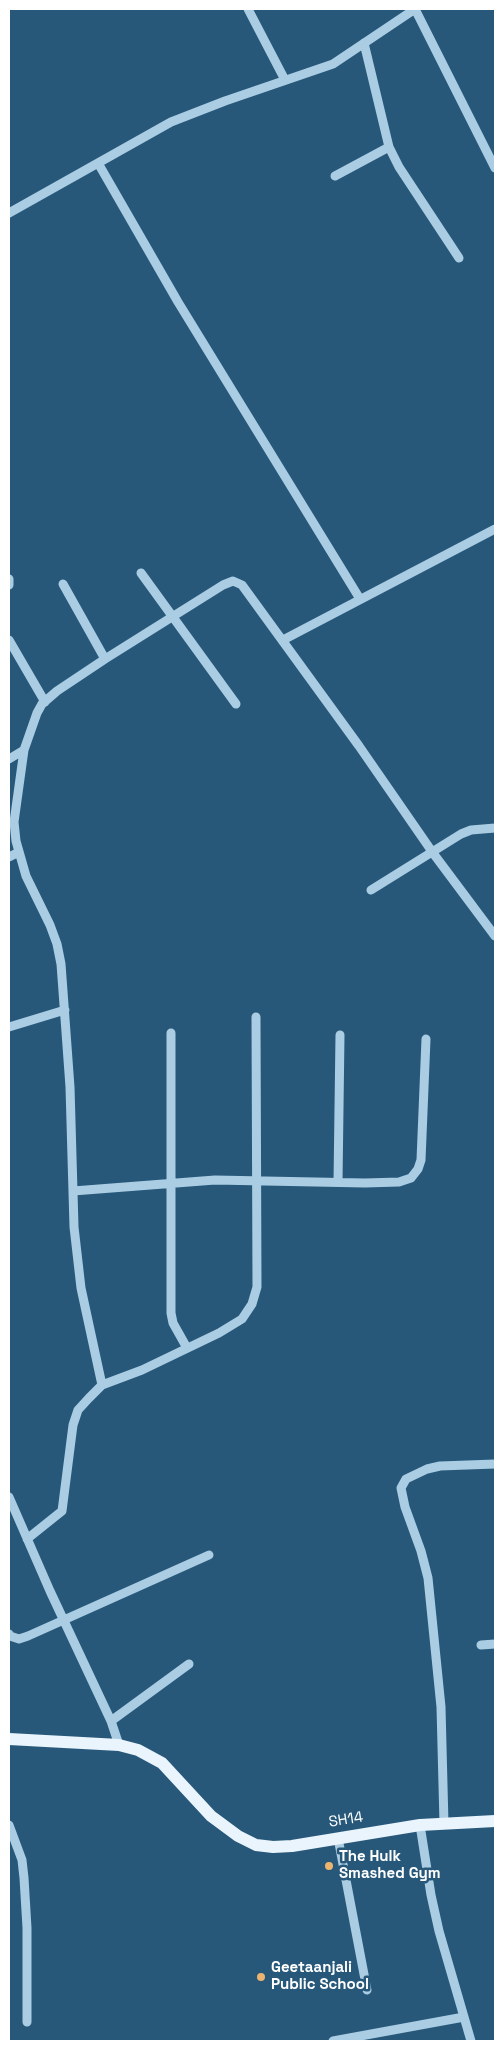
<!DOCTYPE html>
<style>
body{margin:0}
#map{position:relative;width:504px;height:2050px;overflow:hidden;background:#27587a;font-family:"Space Grotesk",sans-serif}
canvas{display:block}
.frame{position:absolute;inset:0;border:10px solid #fff;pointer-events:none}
</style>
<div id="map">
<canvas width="504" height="2050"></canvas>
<div class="frame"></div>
</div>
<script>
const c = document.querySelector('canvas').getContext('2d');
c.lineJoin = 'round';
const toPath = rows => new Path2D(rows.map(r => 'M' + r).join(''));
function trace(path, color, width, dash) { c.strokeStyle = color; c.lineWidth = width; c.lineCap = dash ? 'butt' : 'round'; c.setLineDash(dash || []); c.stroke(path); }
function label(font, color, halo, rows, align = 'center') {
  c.font = font + ' "Space Grotesk",sans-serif'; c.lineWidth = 5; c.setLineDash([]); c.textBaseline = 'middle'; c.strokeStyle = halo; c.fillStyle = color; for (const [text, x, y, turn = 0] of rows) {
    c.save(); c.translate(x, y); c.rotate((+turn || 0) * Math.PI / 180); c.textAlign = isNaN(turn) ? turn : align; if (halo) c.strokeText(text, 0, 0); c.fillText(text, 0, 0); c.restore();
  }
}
trace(toPath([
 [248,9,285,80],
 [415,9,495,168],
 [364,43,389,147,399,167,459,258],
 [98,163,178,302,360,599],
 [335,176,389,147],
 [9,213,171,122,225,101,333,64,415,9],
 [141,573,236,704],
 [9,579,9,585],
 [63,584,105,659],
 [9,640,45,702],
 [283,640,495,529],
 [9,759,24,750],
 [9,857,19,852],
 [371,890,461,834,471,830,495,828],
 [9,1027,65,1010],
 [171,1033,171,1313,173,1323,187,1348],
 [338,1182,340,1035],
 [73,1191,215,1180,365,1183,399,1182,411,1178,418,1169,421,1160,426,1039],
 [102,1385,81,1288,74,1227,70,1087,61,964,57,944,50,925,26,876,16,841,14,822,24,750,37,713,42,704,57,691,105,659,223,585,233,581,242,585,359,746,433,853,495,936],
 [9,1497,50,1591,111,1721,119,1745],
 [27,1539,62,1511,73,1425,78,1410,89,1398,102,1385,142,1370,219,1333,242,1319,252,1304,257,1287,256,1017],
 [9,1634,10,1636,19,1639,28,1636,209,1555],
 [481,1645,495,1644],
 [111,1721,189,1664],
 [444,1824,441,1707,428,1578,421,1551,405,1507,401,1488,406,1479,427,1469,440,1466,495,1464],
 [9,1825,22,1860,24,1878,27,1928,27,2022],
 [420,1825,431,1895,439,1931,471,2041],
 [338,1838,367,1990],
 [333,2041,464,2017]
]), '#aacde3', 9);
trace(toPath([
 [9,1739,119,1745,138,1750,162,1763,211,1816,238,1836,256,1845,273,1847,292,1846,420,1825,495,1821]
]), '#e9f4fc', 12);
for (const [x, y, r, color] of [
 [329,1866,5,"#ebb470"],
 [261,1977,5,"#ebb470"]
]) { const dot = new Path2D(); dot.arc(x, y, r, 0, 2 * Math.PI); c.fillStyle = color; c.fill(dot); trace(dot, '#27587a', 2); }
label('15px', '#fff', '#27587a', [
 ["SH14",346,1820,-9]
]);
label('bold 15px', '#fff', '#27587a', [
 ["The Hulk",339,1857],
 ["Smashed Gym",339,1874],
 ["Geetaanjali",271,1968],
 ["Public School",271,1985]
], 'left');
</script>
